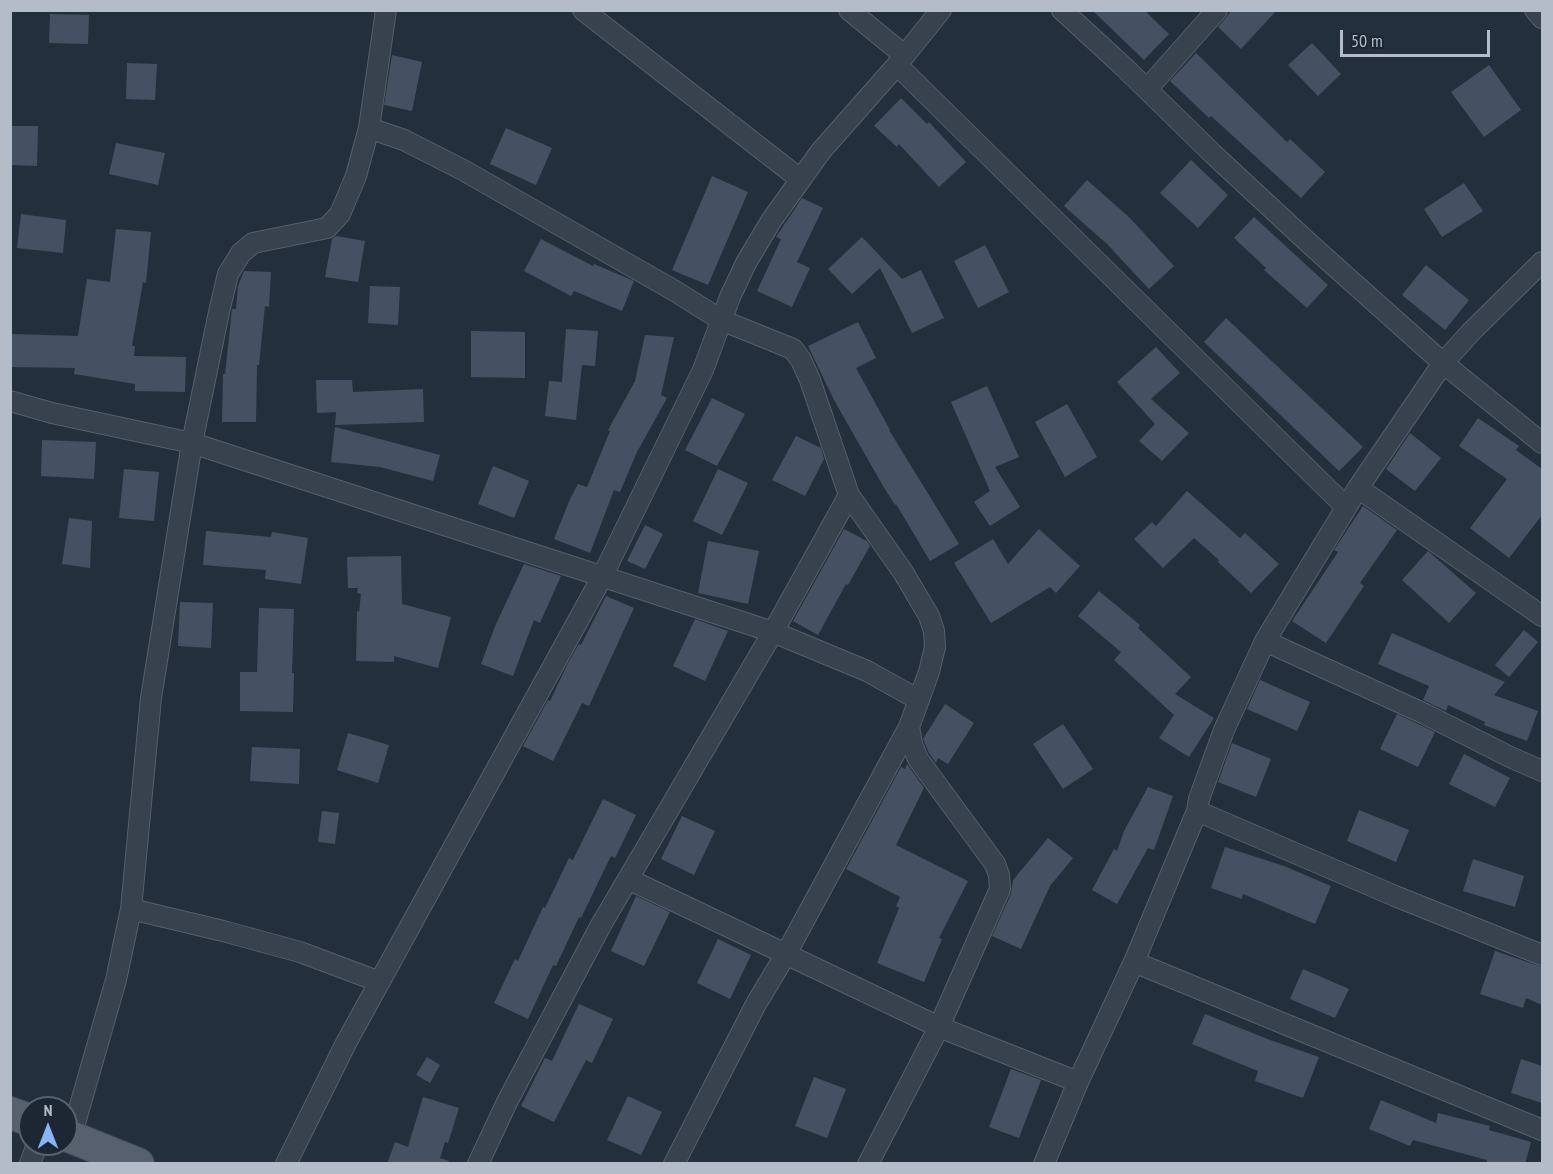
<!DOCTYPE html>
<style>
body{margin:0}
#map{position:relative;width:1553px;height:1174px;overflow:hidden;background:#242f3e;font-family:"PT Sans Narrow",sans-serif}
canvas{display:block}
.frame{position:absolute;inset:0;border:12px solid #b4bcc9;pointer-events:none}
.north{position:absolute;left:18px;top:1096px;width:60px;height:60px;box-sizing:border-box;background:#1d2633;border:2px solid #59626f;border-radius:50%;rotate:0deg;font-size:16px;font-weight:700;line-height:24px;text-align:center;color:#b4bcc9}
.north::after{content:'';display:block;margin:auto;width:21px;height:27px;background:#8ab4f8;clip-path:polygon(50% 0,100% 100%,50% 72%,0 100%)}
.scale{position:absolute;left:1340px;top:30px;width:150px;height:27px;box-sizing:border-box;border:3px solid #b4bcc9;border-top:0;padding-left:8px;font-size:18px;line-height:21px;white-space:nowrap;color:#b4bcc9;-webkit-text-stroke:4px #1d2633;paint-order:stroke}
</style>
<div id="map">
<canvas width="1553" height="1174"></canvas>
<div class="frame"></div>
<div class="north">N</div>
<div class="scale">50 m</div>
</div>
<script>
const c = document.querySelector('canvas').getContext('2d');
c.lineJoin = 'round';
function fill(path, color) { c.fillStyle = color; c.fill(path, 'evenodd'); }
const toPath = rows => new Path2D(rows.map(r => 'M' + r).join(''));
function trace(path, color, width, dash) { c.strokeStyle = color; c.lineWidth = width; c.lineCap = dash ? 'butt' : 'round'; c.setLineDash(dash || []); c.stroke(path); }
fill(toPath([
 [1092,10,1144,10,1169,34,1144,60],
 [1232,10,1277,10,1241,49,1218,27],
 [50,14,89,15,88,44,49,43],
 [1312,43,1341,74,1318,96,1288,65],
 [1196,53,1287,142,1290,139,1325,172,1301,198,1211,116,1209,118,1170,81],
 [392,55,422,62,412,111,384,105],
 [127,63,157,64,155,100,126,99],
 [1489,65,1521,110,1484,137,1451,92],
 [901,98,927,124,929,122,966,162,939,187,899,144,897,147,874,126],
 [10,126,38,126,37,166,10,165],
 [506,128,552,148,536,185,490,164],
 [116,143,165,153,158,185,109,174],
 [1191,160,1228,195,1198,228,1160,193],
 [712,176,748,192,708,285,672,270],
 [1087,180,1130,218,1174,266,1149,289,1107,244,1064,206],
 [1464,183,1483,211,1442,237,1424,209],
 [802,198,823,208,797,262,810,268,792,307,757,291,781,239,776,237],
 [21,214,66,220,63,253,17,248],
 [1254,217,1328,285,1307,308,1264,270,1266,268,1234,238],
 [116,229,151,232,146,283,143,282,132,346,135,346,134,356,186,357,185,392,135,391,135,384,74,374,75,368,10,367,10,334,78,336,87,279,110,282],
 [336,236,365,241,358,282,325,277,332,239],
 [862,237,902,279,921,270,944,318,912,333,880,268,852,294,828,269],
 [541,239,593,266,594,264,634,281,622,311,574,291,571,296,524,271],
 [985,245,1009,292,978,308,954,261],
 [1426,265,1469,300,1445,330,1402,295],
 [244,271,271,272,269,307,265,306,259,365,257,365,256,422,222,422,223,374,225,374,232,309,236,309,238,286],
 [370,286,400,287,398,325,368,323],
 [1226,318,1363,447,1339,471,1204,342],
 [858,322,876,358,856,368,890,430,889,430,959,544,930,561,896,504,895,505,883,486,834,400,808,346],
 [566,329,598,331,595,366,582,365,576,420,545,416,549,381,562,382],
 [471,331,525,332,525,378,471,377],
 [645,335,674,337,661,395,667,398,637,452,620,492,614,490,590,553,554,539,570,499,578,484,587,487,610,431,608,430,635,381],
 [1156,347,1180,373,1151,399,1189,433,1162,461,1139,441,1155,424,1117,382],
 [316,380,352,380,353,392,423,389,424,422,335,425,336,412,317,413],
 [987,386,1019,457,995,467,1020,507,990,526,974,502,990,491,951,402],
 [712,398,745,414,717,466,685,450],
 [1067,404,1097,457,1065,477,1035,422],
 [1478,418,1519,446,1516,450,1542,469,1542,515,1509,558,1470,528,1507,479,1459,446],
 [335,427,440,455,433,481,380,467,331,462],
 [1410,433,1441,458,1415,491,1386,469],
 [796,436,821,448,824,459,805,496,772,480],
 [42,440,96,442,94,479,41,476],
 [493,466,529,481,514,518,478,504],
 [124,469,159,472,154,521,119,518],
 [718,469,748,483,722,535,693,521],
 [1187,491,1240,538,1245,533,1279,564,1251,593,1218,562,1219,560,1194,538,1163,568,1134,539,1152,522,1156,526],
 [1363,506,1397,530,1360,583,1364,586,1326,643,1292,621,1338,552,1334,550],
 [69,518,92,521,90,568,62,564],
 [645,525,663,534,645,569,627,561],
 [844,529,867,541,870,546,848,585,846,584,818,635,793,621],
 [1039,529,1080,566,1056,593,1050,587,991,623,954,563,993,539,1008,564],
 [206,531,271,537,272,532,308,538,301,584,265,579,266,570,203,565],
 [708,541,759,551,748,604,698,593],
 [1428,551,1476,593,1449,623,1402,580],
 [401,556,402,604,451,617,438,668,394,656,394,662,356,661,357,611,359,612,361,594,357,593,358,588,348,588,347,557],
 [524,564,561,576,540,623,534,620,513,676,481,664,496,624],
 [1099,591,1140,625,1138,628,1191,677,1175,694,1214,718,1189,757,1159,738,1174,715,1114,660,1121,652,1078,616],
 [606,596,634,608,589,706,582,703,553,761,523,746,548,700,550,701,568,663,579,644,581,645],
 [180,602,213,603,211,648,178,646],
 [259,608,294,609,292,673,294,673,293,712,240,711,240,672,257,672],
 [695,619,728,631,705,681,673,666],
 [1524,630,1538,642,1509,677,1495,665],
 [1392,633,1505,682,1494,695,1538,711,1527,741,1484,725,1485,722,1448,705,1446,711,1423,700,1429,686,1378,664],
 [1260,680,1310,702,1297,731,1247,709],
 [945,704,974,723,948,764,938,758,936,763,929,753,923,739],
 [1397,714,1435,732,1418,767,1380,749],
 [1063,724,1093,769,1063,789,1033,744],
 [348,733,389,745,378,783,337,770],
 [1232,743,1271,759,1256,797,1218,782],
 [252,747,300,749,299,784,250,781],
 [1464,754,1510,778,1495,807,1449,784],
 [907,764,924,788,896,845,968,881,939,938,942,939,924,982,877,963,899,908,896,906,900,897,846,869,901,767,905,769],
 [1148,787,1173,796,1154,850,1148,848,1117,904,1092,890,1114,849,1117,851,1124,831],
 [603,799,636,815,615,858,611,856,581,918,579,917,556,966,553,965,528,1019,494,1003,515,959,518,961,543,907,545,908,569,858,573,860],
 [1359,810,1409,830,1396,862,1347,841],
 [322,811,339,813,335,844,318,842],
 [682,816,715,831,694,875,661,859],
 [1048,838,1073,858,1050,886,1021,949,992,936,1011,894,1013,880],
 [1225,847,1284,866,1331,886,1315,924,1243,894,1242,899,1211,888],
 [1473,859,1524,876,1515,907,1463,891],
 [636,896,670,912,644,966,611,951],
 [718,939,751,955,730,999,697,983],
 [1495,951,1542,967,1542,1005,1526,998,1523,1008,1480,994],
 [1303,969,1349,989,1335,1018,1290,999],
 [579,1004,613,1019,592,1063,586,1060,554,1122,521,1106,545,1058,552,1061],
 [1205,1014,1270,1040,1319,1057,1303,1098,1255,1081,1258,1071,1192,1044],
 [427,1057,440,1065,430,1083,416,1075],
 [1521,1059,1542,1066,1542,1103,1511,1093],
 [1011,1069,1041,1080,1019,1138,989,1127],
 [814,1077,846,1089,827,1138,795,1126],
 [628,1096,662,1112,641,1155,607,1140],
 [423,1097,459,1108,448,1143,445,1142,440,1158,449,1161,448,1164,387,1164,395,1142,408,1147],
 [1381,1100,1436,1123,1438,1113,1490,1126,1489,1130,1531,1142,1525,1164,1486,1164,1487,1160,1413,1140,1410,1146,1369,1129]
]), '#455162');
const street = toPath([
 [583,10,800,179],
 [849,10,904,55],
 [1062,10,1125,68,1213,154,1312,246,1443,363,1542,443],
 [1535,10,1542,18],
 [897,65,1346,507],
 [1147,89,1217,10],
 [369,128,404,140,463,170,675,291,721,320,793,349,801,360,810,380,849,495,903,572,929,616,934,631,935,647,929,672,909,727,912,744,918,759,995,864,999,875,1000,889,939,1027,868,1164],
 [10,401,52,413,192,443,773,632,867,671,919,700],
 [1358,488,1542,616],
 [1265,641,1425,714,1510,757,1542,771],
 [1197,811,1395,896,1542,955],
 [628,879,939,1027,1078,1082],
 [131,909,223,931,300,952,380,982],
 [1134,962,1542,1130],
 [71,1137,116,980,131,909,151,698,192,443,219,312,228,274,241,253,253,243,327,228,340,214,356,176,369,128,386,10],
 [30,1164,37,1144],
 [286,1164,346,1043,602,577,703,370,730,297,746,263,771,221,821,151,897,65,941,10],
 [478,1164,507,1102,601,925,773,632,849,495],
 [674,1164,756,1004,786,954,909,727],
 [1044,1164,1078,1082,1134,962,1197,811,1199,799,1224,730,1265,641,1358,488,1443,363,1471,332,1542,262]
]);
const primary = toPath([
 [10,1113,30,1120],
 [66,1135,138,1164]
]);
trace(street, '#565f6c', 22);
trace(primary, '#414a57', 34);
trace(street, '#38414e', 20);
trace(primary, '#56606e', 32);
</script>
